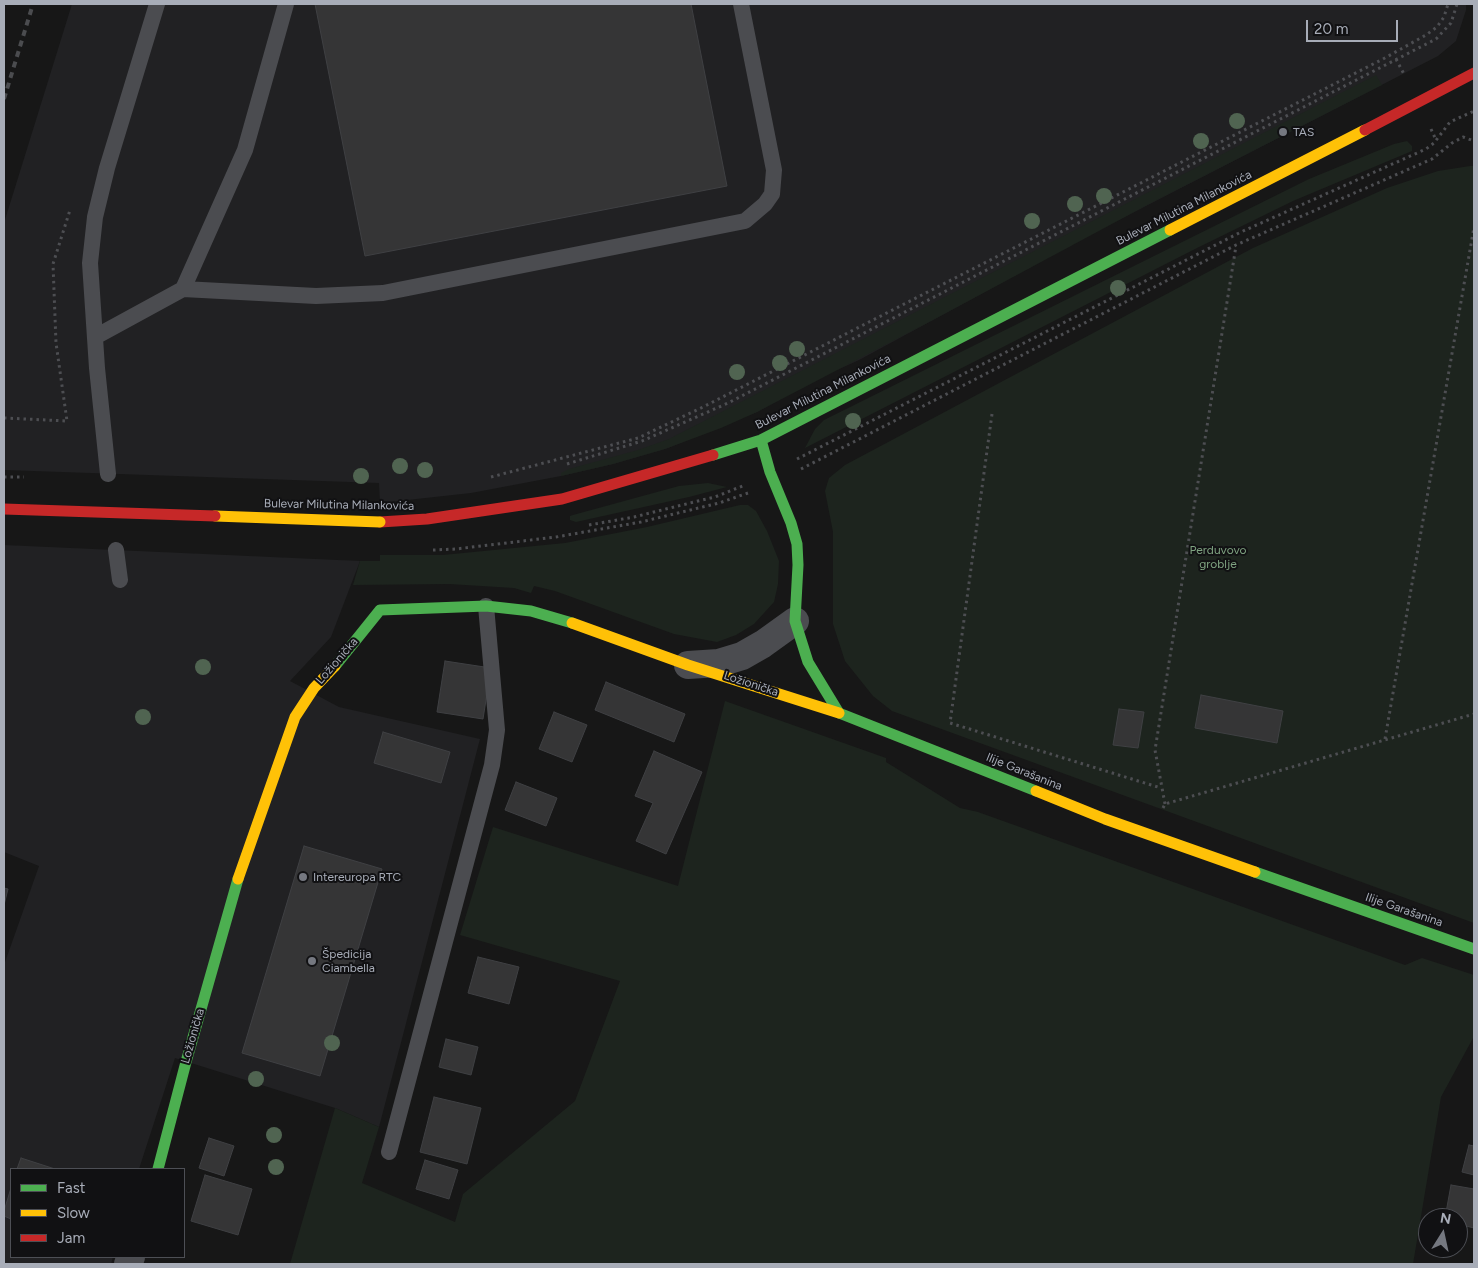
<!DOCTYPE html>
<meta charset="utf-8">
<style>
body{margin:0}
#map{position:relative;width:1478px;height:1268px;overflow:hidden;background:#171717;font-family:Figtree,sans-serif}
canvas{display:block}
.frame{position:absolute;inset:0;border:5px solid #a8adb8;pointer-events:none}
.legend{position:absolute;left:10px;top:1168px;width:175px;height:90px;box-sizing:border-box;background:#111113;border:1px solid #4d4f55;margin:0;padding:6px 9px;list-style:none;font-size:15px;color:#a8adb8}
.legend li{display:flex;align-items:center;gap:10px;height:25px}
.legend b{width:25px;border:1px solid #4d4f55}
.north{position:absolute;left:1418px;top:1208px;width:50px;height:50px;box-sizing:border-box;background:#111113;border:1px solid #4d4f55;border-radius:50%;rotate:10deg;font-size:14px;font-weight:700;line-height:20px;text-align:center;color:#a8adb8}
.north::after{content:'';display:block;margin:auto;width:18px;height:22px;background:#757880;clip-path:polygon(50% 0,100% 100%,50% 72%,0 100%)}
.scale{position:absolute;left:1306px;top:20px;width:92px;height:22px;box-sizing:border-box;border:2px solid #a8adb8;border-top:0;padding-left:6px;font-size:15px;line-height:18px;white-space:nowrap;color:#a8adb8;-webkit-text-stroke:4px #111113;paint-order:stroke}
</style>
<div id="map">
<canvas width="1478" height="1268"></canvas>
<div class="frame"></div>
<ul class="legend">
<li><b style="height:6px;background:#4caf50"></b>Fast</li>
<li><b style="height:6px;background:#ffc107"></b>Slow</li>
<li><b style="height:6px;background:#c62828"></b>Jam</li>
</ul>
<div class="north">N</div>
<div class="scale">20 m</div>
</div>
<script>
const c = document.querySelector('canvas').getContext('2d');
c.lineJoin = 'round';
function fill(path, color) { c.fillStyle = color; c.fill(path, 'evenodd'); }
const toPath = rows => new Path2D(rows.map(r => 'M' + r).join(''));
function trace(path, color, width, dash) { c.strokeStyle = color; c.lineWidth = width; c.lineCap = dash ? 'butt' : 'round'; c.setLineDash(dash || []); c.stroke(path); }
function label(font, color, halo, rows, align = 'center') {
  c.font = font + ' Figtree,sans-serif'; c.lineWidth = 4; c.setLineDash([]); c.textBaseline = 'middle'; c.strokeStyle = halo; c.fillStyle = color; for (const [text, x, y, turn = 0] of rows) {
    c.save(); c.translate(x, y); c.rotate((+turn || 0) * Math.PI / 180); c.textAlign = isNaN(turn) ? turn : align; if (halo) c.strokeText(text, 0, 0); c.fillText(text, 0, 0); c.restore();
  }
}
fill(toPath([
 [72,4,1466,4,1466,10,1456,41,1438,56,1103,228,859,360,817,379,757,412,668,448,613,464,561,476,471,493,380,503,379,483,4,470,4,223],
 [4,545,360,561,331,637,290,681,339,707,480,739,379,1127,335,1108,175,1058,139,1169,11,1169,11,1257,113,1257,111,1264,4,1264,4,965,39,866,4,852]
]), '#212123');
fill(toPath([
 [1376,75,1382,85,1151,203,933,320,757,412,721,428,665,449,613,464,561,476,561,473,569,469,638,450,669,439],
 [1407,141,1412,146,1412,151,1293,201,1197,248,805,448,815,429,824,420,1309,179,1394,144],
 [1470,166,1474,166,1474,923,892,711,873,696,845,661,833,624,833,532,825,491,829,478,845,465,1253,248,1387,188,1438,171],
 [708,483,727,487,689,497,576,522,570,520,570,516,573,515,679,486],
 [740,505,748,505,756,511,767,531,779,561,778,584,774,602,754,624,736,635,717,642,674,634,555,591,534,586,531,593,514,588,449,584,353,585,360,561,380,561,380,555,443,555,565,543,647,527],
 [725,701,886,758,886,762,960,808,978,812,1405,965,1422,958,1474,975,1474,1038,1473,1038,1441,1097,1413,1264,290,1264,335,1108,379,1127,362,1183,455,1222,463,1194,575,1101,620,981,460,935,493,827,678,886]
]), '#1d241e');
const building = toPath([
 [315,4,691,4,727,186,365,256,315,4],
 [445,661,491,668,483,719,437,712,445,661],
 [606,682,685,714,674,742,595,710,606,682],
 [1201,695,1283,711,1277,743,1195,728,1201,695],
 [1119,709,1144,712,1138,748,1113,745,1119,709],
 [554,712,587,725,572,762,539,749,554,712],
 [383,732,450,752,441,783,374,763,383,732],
 [654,751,702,772,666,854,636,841,653,803,635,796,654,751],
 [516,782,557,798,546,826,505,810,516,782],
 [304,846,382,869,320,1076,242,1053,304,846],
 [4,888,8,889,4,905,4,888],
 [478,957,519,967,509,1004,468,993,478,957],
 [446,1039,478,1047,471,1075,439,1067,446,1039],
 [434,1097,481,1108,467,1164,420,1152,434,1097],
 [209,1138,234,1146,224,1176,199,1168,209,1138],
 [1469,1145,1474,1146,1474,1175,1462,1172,1469,1145],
 [21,1158,55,1169,17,1169,21,1158],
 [425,1160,458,1170,449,1199,416,1189,425,1160],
 [205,1175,252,1189,238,1235,191,1221,205,1175],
 [1451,1185,1474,1189,1474,1228,1458,1224,1458,1218,1445,1218,1451,1185],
 [11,1188,11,1219,4,1216,4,1211,11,1188]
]);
fill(building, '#353536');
trace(building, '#3f4043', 1);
trace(toPath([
 [1396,59,1405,76],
 [1431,129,1436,140],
 [992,414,950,723,1161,788],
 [4,418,67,421,56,343,53,264,70,210],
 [797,459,1241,232,1426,149,1434,143,1450,122,1474,111],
 [567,464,642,441,728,403,1436,39,1451,23,1457,4],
 [801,469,1236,245,1432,159,1452,143,1463,137,1474,141],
 [491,477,638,438,703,407,1383,59,1426,35,1437,27,1444,17,1448,4],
 [589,525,634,517,698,501,715,497,745,485],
 [433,550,456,549,556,537,641,522,719,503,748,493],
 [1385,739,1474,227],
 [1165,804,1155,750,1236,246],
 [1163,808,1165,804,1474,714]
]), '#4d4e52', 3, [2.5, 4]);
trace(toPath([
 [183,289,245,150,286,4],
 [95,337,183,289,316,296,383,293,745,221,765,204,772,194,774,170,741,4],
 [108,474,97,368,90,263,95,217,107,168,157,4],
 [116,550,120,580],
 [389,1152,492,765,497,730,486,606]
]), '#4b4c50', 16);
trace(toPath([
 [688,665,719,663,742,656,763,644,795,621],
 [128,1264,131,1257]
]), '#4b4c50', 28);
trace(toPath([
 [761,440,770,472,791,523,797,544,798,565,795,621,808,662,839,713,1036,791],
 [713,455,761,440,1170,230],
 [335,666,380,610,486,606,531,611,572,623],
 [1255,872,1474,949],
 [158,1169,186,1062,238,879]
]), '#4caf50', 11);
trace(toPath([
 [1170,230,1365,130],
 [572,623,688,665,839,713],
 [1036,791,1105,819,1255,872],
 [238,879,295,717,314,688,335,666]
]), '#ffc107', 11);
trace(toPath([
 [1365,130,1474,73],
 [380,522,427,519,562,499,713,455]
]), '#c62828', 11);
trace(toPath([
 [4,99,33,4]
]), '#4b4c4f', 4, [6, 5]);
trace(toPath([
 [4,477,24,477]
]), '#4d4e52', 3, [2.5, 4]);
trace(toPath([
 [215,516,380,522]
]), '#ffc107', 11);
trace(toPath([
 [4,509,215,516]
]), '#c62828', 11);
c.fillStyle = '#506451';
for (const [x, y] of [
 [1237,121],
 [1201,141],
 [1104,196],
 [1075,204],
 [1032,221],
 [1118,288],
 [797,349],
 [780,363],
 [737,372],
 [853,421],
 [400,466],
 [425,470],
 [361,476],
 [203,667],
 [143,717],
 [332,1043],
 [256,1079],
 [274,1135],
 [276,1167]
]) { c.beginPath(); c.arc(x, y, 8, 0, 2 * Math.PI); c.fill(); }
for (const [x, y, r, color] of [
 [1283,132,5,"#757880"],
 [303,877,5,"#757880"],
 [312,961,5,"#757880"]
]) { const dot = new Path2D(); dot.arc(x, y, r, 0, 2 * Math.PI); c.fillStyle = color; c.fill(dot); trace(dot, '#111113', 2); }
label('12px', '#a8adb8', '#111113', [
 ["TAS",1293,132],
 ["Intereuropa RTC",313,877],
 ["Špedicija",322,954],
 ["Ciambella",322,968]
], 'left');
label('12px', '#a8adb8', '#111113', [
 ["Bulevar Milutina Milankovića",1184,208,-27],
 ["Bulevar Milutina Milankovića",823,392,-27],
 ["Bulevar Milutina Milankovića",339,505,1],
 ["Ložionička",337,661,-49],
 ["Ložionička",751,684,18],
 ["Ilije Garašanina",1024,772,22],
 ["Ilije Garašanina",1404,910,19],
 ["Ložionička",193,1036,-74]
]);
label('12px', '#7fa381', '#111113', [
 ["Perduvovo",1218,550],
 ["groblje",1218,564]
]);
</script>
